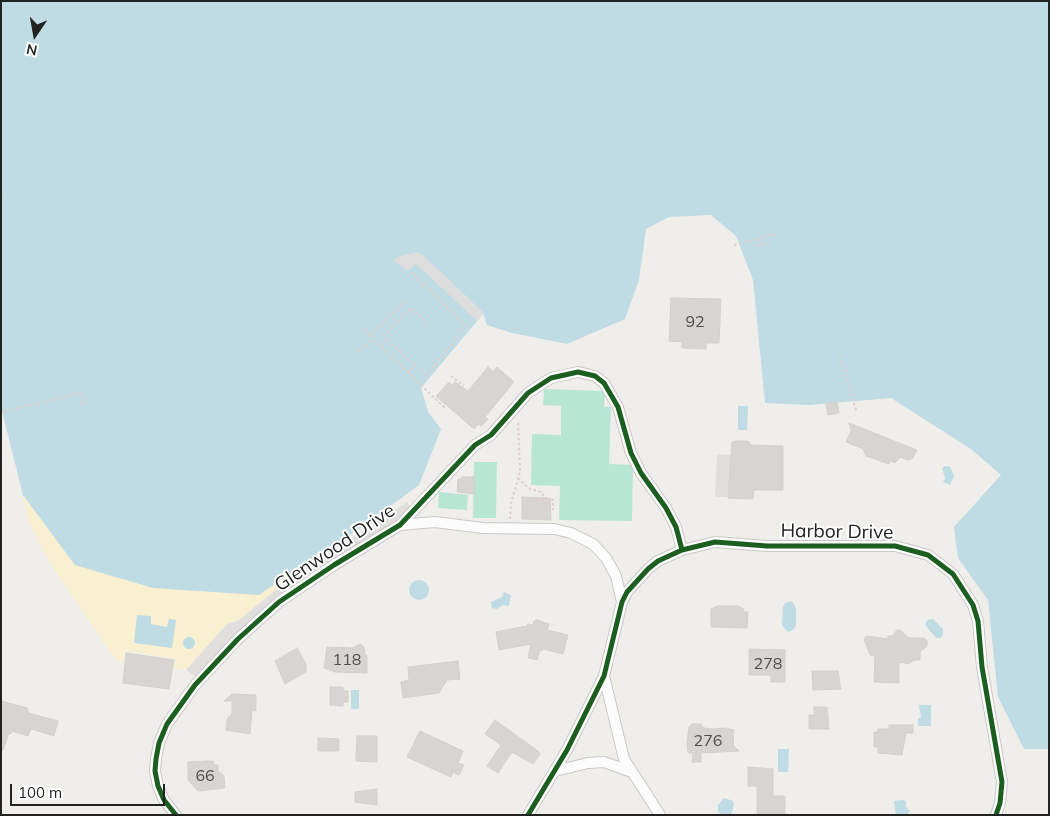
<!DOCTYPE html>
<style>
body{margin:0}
#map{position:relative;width:1050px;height:816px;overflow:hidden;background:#f0eeeb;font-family:Mulish,sans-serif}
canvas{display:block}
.frame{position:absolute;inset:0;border:2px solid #222;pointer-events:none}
.north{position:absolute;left:10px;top:10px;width:50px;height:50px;-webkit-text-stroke:4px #fff;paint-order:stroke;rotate:192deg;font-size:14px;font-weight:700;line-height:20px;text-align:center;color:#222}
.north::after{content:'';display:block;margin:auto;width:18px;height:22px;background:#222;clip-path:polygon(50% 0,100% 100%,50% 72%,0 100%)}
.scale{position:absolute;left:10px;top:784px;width:155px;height:22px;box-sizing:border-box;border:2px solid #222;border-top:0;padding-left:6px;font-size:15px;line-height:18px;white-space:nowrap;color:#222;-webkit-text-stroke:4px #fff;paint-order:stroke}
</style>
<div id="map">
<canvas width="1050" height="816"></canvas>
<div class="frame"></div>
<div class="north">N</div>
<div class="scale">100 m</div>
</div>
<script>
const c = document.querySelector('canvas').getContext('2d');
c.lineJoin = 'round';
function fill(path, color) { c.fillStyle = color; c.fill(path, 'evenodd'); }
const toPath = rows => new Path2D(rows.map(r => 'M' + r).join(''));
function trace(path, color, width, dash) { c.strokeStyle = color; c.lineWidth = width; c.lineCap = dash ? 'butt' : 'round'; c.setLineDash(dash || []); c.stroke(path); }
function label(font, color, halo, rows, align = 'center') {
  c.font = font + ' Mulish,sans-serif'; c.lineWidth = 4; c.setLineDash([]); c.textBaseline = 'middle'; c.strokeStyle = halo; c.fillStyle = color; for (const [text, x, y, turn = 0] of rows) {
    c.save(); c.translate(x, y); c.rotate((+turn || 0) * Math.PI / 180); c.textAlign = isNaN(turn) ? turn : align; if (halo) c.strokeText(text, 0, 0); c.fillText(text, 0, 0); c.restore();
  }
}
fill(toPath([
 [23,495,41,518,259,595,298,568,288,580,239,620,227,624,186,670,174,669,176,659,126,651,123,662,115,659,51,565,28,521]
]), '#f8f0d0');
fill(toPath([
 [544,389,605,391,604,407,611,407,609,464,633,465,632,521,559,520,560,486,531,485,532,434,561,435,561,406,543,405],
 [474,462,497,462,496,518,473,518],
 [439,492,468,495,467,510,438,508]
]), '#b7e6d2');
fill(toPath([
 [717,454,732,455,752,488,728,487,728,497,715,497],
 [407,502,413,513,280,602,200,680,186,670,227,624,239,620,288,580]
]), '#e0dfde');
fill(toPath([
 [1,1,1049,1,1049,749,1024,749,998,697,988,600,958,558,954,527,1001,475,971,449,891,398,809,405,765,403,753,280,736,236,711,215,669,217,646,229,639,280,625,319,567,344,512,333,487,325,483,314,421,388,428,412,441,429,419,485,355,532,316,555,259,595,153,588,75,565,23,495,1,407],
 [738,406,748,406,747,430,738,430],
 [945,466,950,467,954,476,950,485,943,482,945,478,942,468],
 '409 590a10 10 0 1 1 20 0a10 10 0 1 1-20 0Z',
 [504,592,511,595,509,606,503,605,497,609,492,608,491,602,502,597],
 [792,601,796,608,796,626,793,630,788,632,782,625,783,607,785,603],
 [137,615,151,616,151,624,167,627,169,619,176,620,172,648,134,643],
 [933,619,943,629,943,635,940,638,936,638,925,625,927,620],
 '183 643a6 6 0 1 1 12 0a6 6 0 1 1-12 0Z',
 [351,690,359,690,359,709,351,709],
 [919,705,931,705,931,726,918,726,918,719,921,717],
 [778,749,789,749,788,772,778,772],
 [724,798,733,801,734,805,731,815,721,815,718,811,718,805],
 [902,800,906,801,906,807,910,811,907,815,896,815,894,801]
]), '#bfdbe3');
fill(toPath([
 [417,252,424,256,484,313,477,321,416,264,407,271,394,261,397,257]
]), '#dedddd');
const building = toPath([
 [671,298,721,299,719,343,706,343,706,349,682,348,682,342,669,341,671,298],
 [488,367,493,372,497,367,514,382,485,417,488,419,481,426,478,424,474,429,436,396,449,382,452,385,455,382,468,391,488,367],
 [837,402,839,413,828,415,826,404,837,402],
 [849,423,917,450,913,458,908,460,900,457,895,463,890,461,889,464,866,456,863,449,846,442,851,431,849,423],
 [736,441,748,441,751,445,783,446,783,490,754,490,753,499,728,498,732,442,736,441],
 [462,477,475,477,474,494,457,492,458,479,462,479,462,477],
 [522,497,550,498,551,520,522,519,522,497],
 [718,606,738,606,744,609,743,612,748,612,747,628,711,627,711,609,718,606],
 [537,620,549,624,547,630,568,635,563,654,543,649,542,651,540,650,537,660,528,658,531,644,499,650,496,632,527,626,528,624,533,625,534,621,537,620],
 [897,630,900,630,909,638,924,638,927,641,927,646,920,652,920,660,914,660,909,664,899,662,899,683,874,682,875,656,870,655,864,639,867,636,888,639,888,636,892,636,897,630],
 [360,644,364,647,365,655,367,655,367,673,335,672,324,668,327,647,353,648,360,644],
 [297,648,306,664,306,672,285,684,275,661,297,648],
 [749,649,785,650,785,682,771,682,771,675,749,675,749,649],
 [126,653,174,660,169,689,123,683,126,653],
 [458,661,460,679,447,680,439,693,403,698,401,682,409,680,408,667,458,661],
 [812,671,838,671,841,689,813,690,812,671],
 [330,687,343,687,343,691,348,691,348,702,343,702,343,706,330,705,330,687],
 [232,694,256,695,256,711,252,710,250,734,226,730,227,719,232,714,232,701,224,701,232,694],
 [1,701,27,708,29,713,58,721,54,736,31,729,28,736,12,731,11,734,9,733,3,750,1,750,1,701],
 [814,707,827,707,829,729,809,729,809,715,814,715,814,707],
 [495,720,538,751,540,754,533,764,512,752,498,773,487,766,501,745,485,734,495,720],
 [692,724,701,724,704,728,713,729,726,728,734,730,733,745,739,751,701,753,701,762,692,762,693,753,688,753,687,743,689,727,692,724],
 [889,725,913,725,913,733,906,733,902,755,878,753,878,747,874,747,874,732,878,732,878,729,889,729,889,725],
 [420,731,463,751,458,763,464,765,459,775,453,772,451,777,407,757,420,731],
 [357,736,377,736,377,762,356,761,357,736],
 [318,738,339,739,339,751,318,751,318,738],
 [206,761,213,761,214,765,218,765,218,771,224,776,225,788,198,791,188,780,188,762,206,761],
 [748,767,773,769,773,796,785,796,785,814,757,814,757,786,748,786,748,767],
 [377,789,377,805,355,802,355,792,377,789]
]);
fill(building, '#d7d4d2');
trace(building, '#d3d0cc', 1);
const street = toPath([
 [400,525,435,522,483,528,554,529,571,533,593,544,606,558,616,576,622,602],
 [604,676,624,759,660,815],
 [555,771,588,763,604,762,632,772],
 [176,815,164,800,158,786,155,771,156,759,159,743,167,724,195,685,238,639,279,602,334,565,400,525,475,445,491,435,528,393,551,378,578,372,595,376,604,383,618,407,631,453,641,473,666,508,676,527,682,550],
 [528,815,567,750,604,676,622,602,627,592,648,569,658,561,682,550,715,542,767,546,895,546,928,555,953,574,973,605,978,621,982,667,1002,782,1000,803,996,815]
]);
trace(street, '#c9c8c7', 12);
trace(toPath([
 [1,193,3,196],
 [758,239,759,246,770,242],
 [734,245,775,234],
 [411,272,465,325,455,336,457,338,426,375,383,336,411,308,429,326],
 [360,326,445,408],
 [371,335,406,300],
 [839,350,856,410],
 [358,352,373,339],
 [408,373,415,365],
 [451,376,464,386],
 [1,412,81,393,85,404,78,404],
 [518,478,528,488,541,492,543,495,543,502],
 [536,499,553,500,553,510],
 [510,519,511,503,520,472,518,421]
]), '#dccecd', 2, [2.5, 2.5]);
trace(street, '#fdfcfc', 10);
trace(toPath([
 [176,815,164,800,158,786,155,771,156,759,159,743,167,724,195,685,238,639,279,602,334,565,400,525,475,445,491,435,528,393,551,378,578,372,595,376,604,383,618,407,631,453,641,473,666,508,676,527,682,550],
 [528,815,567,750,604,676,622,602,627,592,648,569,658,561,682,550,715,542,767,546,895,546,928,555,953,574,973,605,978,621,982,667,1002,782,1000,803,996,815]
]), '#1b5e20', 5);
label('16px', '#4f4e4e', null, [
 ["92",695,322],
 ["118",347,660],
 ["278",768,664],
 ["276",708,741],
 ["66",205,776]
]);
label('19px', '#222', '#fff', [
 ["Harbor Drive",837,532,1],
 ["Glenwood Drive",335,548,-34]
]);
</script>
